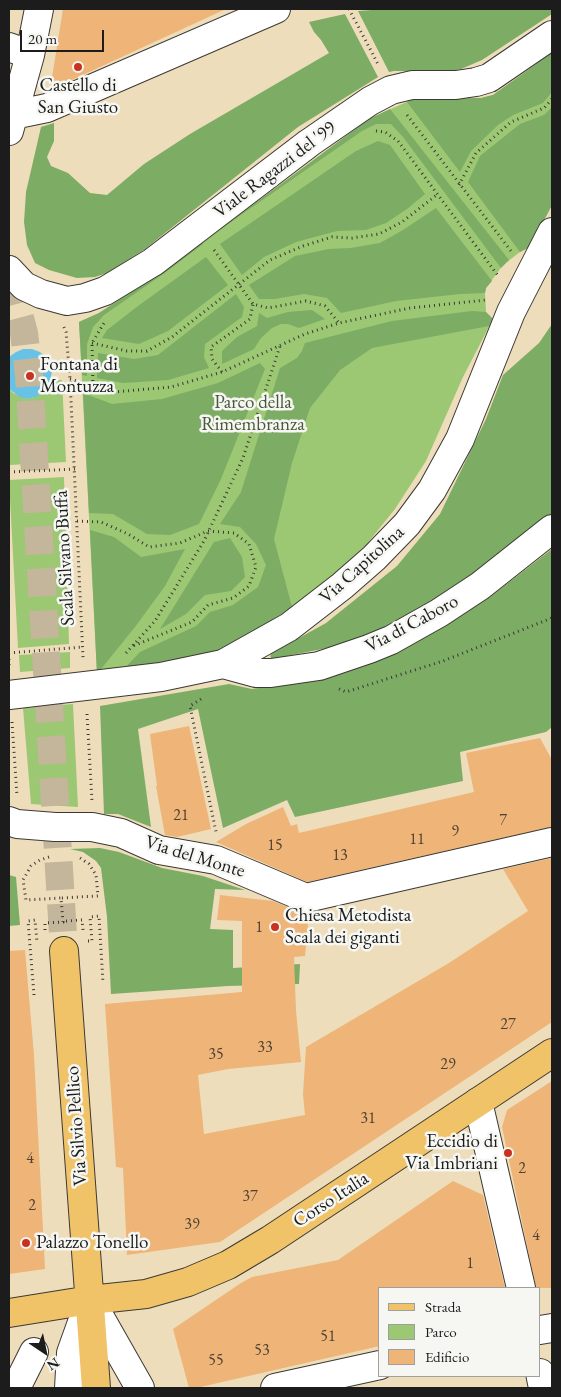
<!DOCTYPE html>
<style>
body{margin:0}
#map{position:relative;width:561px;height:1397px;overflow:hidden;background:#eeddba;font-family:"EB Garamond",serif}
canvas{display:block}
.frame{position:absolute;inset:0;border:10px solid #1c1c1c;pointer-events:none}
.legend{position:absolute;left:378px;top:1287px;width:162px;height:90px;box-sizing:border-box;background:#f6f6f2;border:1px solid #9f9f9c;margin:0;padding:6px 9px;list-style:none;font-size:15px;color:#1c1c1c}
.legend li{display:flex;align-items:center;gap:10px;height:25px}
.legend b{width:25px;border:1px solid #9f9f9c}
.north{position:absolute;left:20px;top:1327px;width:50px;height:50px;-webkit-text-stroke:4px #f6f6f2;paint-order:stroke;rotate:146deg;font-size:14px;font-weight:700;line-height:20px;text-align:center;color:#1c1c1c}
.north::after{content:'';display:block;margin:auto;width:18px;height:22px;background:#1c1c1c;clip-path:polygon(50% 0,100% 100%,50% 72%,0 100%)}
.scale{position:absolute;left:20px;top:30px;width:84px;height:22px;box-sizing:border-box;border:2px solid #1c1c1c;border-top:0;padding-left:6px;font-size:15px;line-height:18px;white-space:nowrap;color:#1c1c1c;-webkit-text-stroke:4px #f6f6f2;paint-order:stroke}
</style>
<div id="map">
<canvas width="561" height="1397"></canvas>
<div class="frame"></div>
<ul class="legend">
<li><b style="height:6px;background:#f1c369"></b>Strada</li>
<li><b style="height:14px;background:#9cc773"></b>Parco</li>
<li><b style="height:14px;background:#eeb478"></b>Edificio</li>
</ul>
<div class="north">N</div>
<div class="scale">20 m</div>
</div>
<script>
const c = document.querySelector('canvas').getContext('2d');
c.lineJoin = 'round';
function fill(path, color) { c.fillStyle = color; c.fill(path, 'evenodd'); }
const toPath = rows => new Path2D(rows.map(r => 'M' + r).join(''));
function trace(path, color, width, dash) { c.strokeStyle = color; c.lineWidth = width; c.lineCap = dash ? 'butt' : 'round'; c.setLineDash(dash || []); c.stroke(path); }
function label(font, color, halo, rows, align = 'center') {
  c.font = font + ' "EB Garamond",serif'; c.lineWidth = 5; c.setLineDash([]); c.textBaseline = 'middle'; c.strokeStyle = halo; c.fillStyle = color; for (const [text, x, y, turn = 0] of rows) {
    c.save(); c.translate(x, y); c.rotate((+turn || 0) * Math.PI / 180); c.textAlign = isNaN(turn) ? turn : align; if (halo) c.strokeText(text, 0, 0); c.fillText(text, 0, 0); c.restore();
  }
}
fill(toPath([
 [552,53,552,205,530,247,520,252,503,265,486,288,485,293,486,312,493,319,463,377,426,461,395,509,366,545,330,578,292,607,230,647,97,674,79,322,99,313,168,268,369,119,413,99,481,98,493,95],
 [51,380,62,380,66,462,9,465,9,389,13,393,28,399,35,397,48,388],
 [64,477,69,644,18,648,9,480],
 [70,652,70,668,20,672,19,655],
 [73,704,78,807,31,804,23,708]
]), '#9cc773');
fill(toPath([
 [386,9,552,9,552,14,482,60,461,69,451,71,394,71,389,72,358,11],
 [345,14,378,77,298,127,145,249,107,273,95,277,77,278,49,270,35,263,27,245,24,222,26,192,41,127,54,123,54,141,47,157,51,166,68,173,90,193,107,195,144,164,190,134,329,53,321,40,314,32,309,22],
 [552,53,552,92,543,103,513,115,498,125,471,151,460,172,407,102,413,99,481,98,493,95],
 [552,107,552,205,530,247,520,252,468,182,480,156,520,124,544,115],
 [390,109,509,260,501,268,403,137,391,124,376,124,362,131,212,235,369,119],
 [378,141,390,145,425,194,407,209,386,223,366,230,337,231,296,242,264,257,242,275,220,244,356,151],
 [436,208,492,281,486,288,485,293,460,294,396,301,341,313,327,298,304,294,275,299,259,299,249,285,295,256,329,249,350,248,380,243,403,230],
 [203,243,203,244,166,272,104,315,93,327,87,344,87,376,82,375,79,322,99,313,168,268],
 [206,257,228,285,168,331,139,344,102,338,107,330,138,306],
 [236,294,244,307,242,317,205,344,204,357,209,368,168,380,123,383,97,378,98,353,134,359,158,355],
 [312,310,325,319,299,328,288,324,281,324,272,328,261,338,254,349,222,364,222,351,237,337,257,326,259,313,267,318,288,312],
 [472,311,486,312,493,319,489,326,372,348,340,370,310,408,292,463,274,539,292,607,230,647,192,659,123,670,140,652,196,626,210,612,233,605,258,587,266,565,256,544,240,527,220,524,241,492,280,368,297,358,302,351,305,343,392,321],
 [552,324,552,517,436,604,347,644,272,659,270,656,272,653,326,623,397,566,440,514,486,419,503,375,539,343],
 [260,363,265,369,221,479,199,524,170,535,147,534,113,514,89,513,83,393,112,404,162,399,218,383],
 [90,530,114,537,141,557,185,549,165,586,135,627,97,674],
 [230,538,242,557,245,577,231,591,205,595,186,614,160,629,214,542],
 [552,549,552,727,546,732,460,752,463,781,295,817,287,800,223,828,198,709,138,729,151,827,118,814,104,814,100,706,229,684,252,689,342,673,417,641,490,597],
 [100,848,119,852,162,868,203,876,245,890,215,889,210,929,233,930,233,968,300,964,299,984,228,986,111,994,107,917,101,868,96,861,83,852,70,849],
 [9,875,16,877,20,925,9,926]
]), '#7dac65');
fill(toPath([
 [23,349,32,349,40,352,46,357,51,364,52,372,48,388,36,397,28,399,20,397,9,389,9,357,16,352]
]), '#68c2e5');
fill(toPath([
 [63,9,226,9,50,90],
 [189,726,211,829,177,837,165,835,156,786,157,786,150,734],
 [540,738,552,760,552,827,307,882,216,842,246,824,283,807,291,826,297,824,299,833,474,792,466,753],
 [552,858,552,1022,220,1242,127,1255,123,1168,116,1167,105,1004,242,992,242,921,217,920,220,895,273,901,300,912,309,913,305,956,294,957,296,1011,301,1062,228,1069,198,1075,204,1134,305,1115,303,1094,306,1047,449,963,528,911,503,869],
 [25,950,34,1055,45,1269,9,1274,9,951],
 [552,1081,552,1288,536,1288,502,1127,507,1110],
 [453,1181,483,1195,505,1288,380,1288,380,1346,196,1388,189,1388,173,1329,241,1283,252,1277,338,1260]
]), '#eeb478');
trace(toPath([
 [9,277,24,333,29,375,64,951]
]), '#c4b69a', 28, [28, 14]);
const minor = toPath([
 [9,47,30,55],
 [13,115,47,108,276,9],
 [9,131,30,55,39,9],
 [9,270,24,286,41,294,67,301,85,298,105,291,153,262,309,143,370,101,391,90,412,85,456,85,476,82,489,78,552,35],
 [223,664,256,673,271,673,319,666,369,649,391,640,439,613,480,586,552,529],
 [9,695,161,677,223,664,289,627,342,586,374,558,407,524,432,490,460,439,511,312,552,232],
 [9,821,17,824,55,827,92,827,121,833,159,850,216,860,306,898,552,842],
 [478,1102,521,1288],
 [90,1300,140,1388],
 [540,1330,552,1328],
 [540,1373,543,1388],
 [16,1388,34,1352],
 [69,1388,71,1353,90,1300],
 [275,1388,380,1365]
]);
const major = toPath([
 [64,951,96,1388],
 [9,1313,90,1300,146,1294,188,1282,228,1265,270,1240,552,1053]
]);
trace(minor, '#3c3934', 30);
trace(major, '#3c3934', 30);
trace(toPath([
 [349,9,379,66],
 [407,115,511,251],
 [376,131,385,132,398,141,499,277],
 [459,185,476,153,511,122,544,108,552,99],
 [214,250,253,304],
 [64,327,66,332,70,379,83,658],
 [92,343,127,351,147,351,172,337,270,260,303,246,332,237,352,238,379,234,402,222,438,194],
 [222,372,212,359,211,347,250,319,253,304,268,308,306,301,325,306,339,323],
 [70,379,114,392,171,387,222,372,305,334,339,323,410,308,486,300],
 [93,386,92,343,104,323],
 [9,472,75,469],
 [77,521,101,522,128,534,149,547,180,543,208,531,234,533,249,544,256,567,249,586,233,598,208,605,192,622,133,646],
 [9,653,83,647],
 [126,653,155,621,204,541,243,458,280,346],
 [9,659,9,668],
 [339,689,346,692,443,661,552,618],
 [201,699,190,706,216,832],
 [87,714,92,801],
 [12,722,17,796],
 [49,857,40,860,31,866,23,880,26,900,61,898],
 [66,921,82,920,83,930],
 [45,930,45,923,63,922,61,898,98,896,96,875,89,864,77,856],
 [88,941,92,941,90,917,99,916,103,983],
 [34,995,28,921,35,920,37,942]
]), '#3c3934', 3, [1, 4]);
trace(minor, '#fff', 28);
trace(major, '#f1c369', 28);
for (const [x, y, r, color] of [
 [78,67,5,"#c8321e"],
 [30,376,5,"#c8321e"],
 [275,927,5,"#c8321e"],
 [508,1153,5,"#c8321e"],
 [26,1243,5,"#c8321e"]
]) { const dot = new Path2D(); dot.arc(x, y, r, 0, 2 * Math.PI); c.fillStyle = color; c.fill(dot); trace(dot, '#f6f6f2', 2); }
label('16px', '#504233', null, [
 ["21",181,816],
 ["7",503,821],
 ["9",455,832],
 ["11",417,840],
 ["15",275,846],
 ["13",340,856],
 ["1",259,928],
 ["27",508,1025],
 ["33",265,1048],
 ["35",216,1055],
 ["29",448,1065],
 ["31",368,1119],
 ["4",30,1159],
 ["2",522,1169],
 ["37",250,1197],
 ["2",32,1206],
 ["39",192,1225],
 ["4",536,1236],
 ["1",470,1264],
 ["51",328,1337],
 ["53",262,1351],
 ["55",216,1361]
]);
label('19px', '#1c1c1c', '#f6f6f2', [
 ["Castello di",78,86,"center"],
 ["San Giusto",78,108,"center"],
 ["Fontana di",40,365],
 ["Montuzza",40,387],
 ["Chiesa Metodista",285,916],
 ["Scala dei giganti",285,938],
 ["Eccidio di",498,1142,"right"],
 ["Via Imbriani",498,1164,"right"],
 ["Palazzo Tonello",36,1243]
], 'left');
label('19px', '#1c1c1c', '#f6f6f2', [
 ["Viale Ragazzi del '99",275,170,-37],
 ["Scala Silvano Buffa",65,558,-93],
 ["Via Capitolina",362,565,-42],
 ["Via di Caboro",412,624,-28],
 ["Via del Monte",195,857,17],
 ["Via Silvio Pellico",77,1126,-94],
 ["Corso Italia",331,1200,-33]
]);
label('19px', '#49583a', '#f6f6f2', [
 ["Parco della",253,403],
 ["Rimembranza",253,425]
]);
</script>
